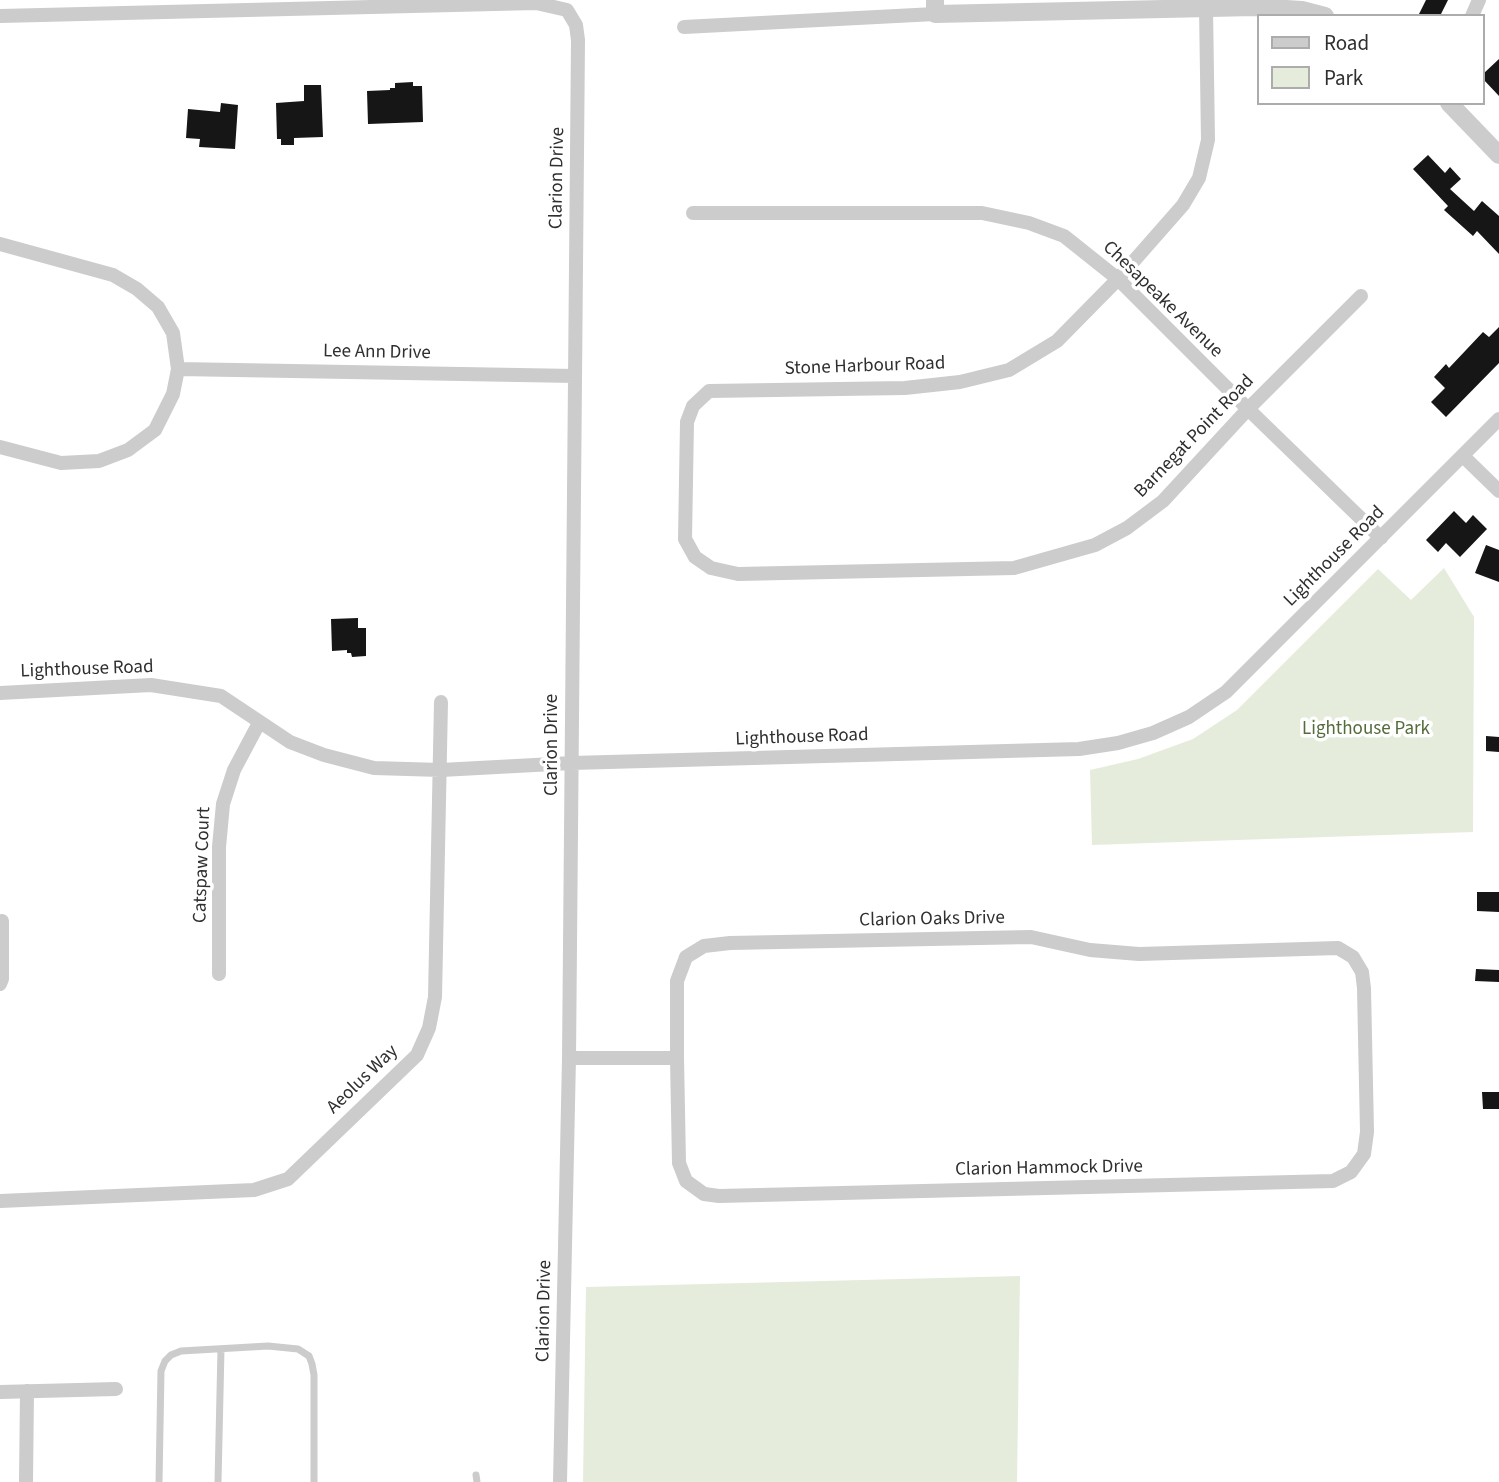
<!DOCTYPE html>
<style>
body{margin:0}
#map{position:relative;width:1499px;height:1482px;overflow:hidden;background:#fff;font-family:"Source Sans 3",sans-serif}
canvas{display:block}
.legend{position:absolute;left:1257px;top:14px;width:228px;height:91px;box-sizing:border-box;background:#fff;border:2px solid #acacac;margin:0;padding:9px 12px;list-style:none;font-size:21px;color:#2f2f2f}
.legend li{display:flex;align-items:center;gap:14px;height:35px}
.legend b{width:35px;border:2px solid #acacac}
</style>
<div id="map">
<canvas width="1499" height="1482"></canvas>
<ul class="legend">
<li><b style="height:9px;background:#ccc"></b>Road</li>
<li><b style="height:19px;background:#e5ecdc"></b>Park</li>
</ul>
</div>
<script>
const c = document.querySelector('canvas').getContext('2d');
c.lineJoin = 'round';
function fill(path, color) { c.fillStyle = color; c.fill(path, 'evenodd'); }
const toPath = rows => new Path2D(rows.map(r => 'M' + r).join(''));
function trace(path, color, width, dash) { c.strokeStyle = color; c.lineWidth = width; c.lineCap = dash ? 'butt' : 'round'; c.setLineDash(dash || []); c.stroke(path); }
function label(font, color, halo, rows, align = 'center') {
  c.font = font + ' "Source Sans 3",sans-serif'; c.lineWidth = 7; c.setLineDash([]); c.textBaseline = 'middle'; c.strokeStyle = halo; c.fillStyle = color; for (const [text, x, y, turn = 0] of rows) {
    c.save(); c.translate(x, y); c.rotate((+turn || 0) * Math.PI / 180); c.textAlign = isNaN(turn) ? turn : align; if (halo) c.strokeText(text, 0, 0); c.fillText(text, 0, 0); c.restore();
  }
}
fill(toPath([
 [1444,568,1474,617,1473,832,1092,845,1090,770,1138,759,1193,739,1237,710,1378,569,1411,600],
 [1020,1276,1017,1482,583,1482,586,1287]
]), '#e5ecdc');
fill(toPath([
 [1426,0,1448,0,1440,16,1418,16],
 [1499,59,1499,96,1483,79,1483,74],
 [413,82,413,86,422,86,423,122,368,124,367,91,390,90,390,88,395,88,395,83],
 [304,85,321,85,323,137,294,138,294,145,281,145,281,139,277,139,276,103,304,101],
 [221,103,238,105,235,149,199,147,200,139,186,138,188,109,220,112],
 [1428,155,1445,173,1450,167,1461,179,1450,189,1474,211,1482,201,1499,216,1499,254,1477,231,1473,236,1444,210,1448,206,1413,169],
 [1499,327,1499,363,1446,417,1431,402,1445,388,1434,377,1446,364,1449,368,1483,332,1489,337],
 [1454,511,1466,523,1473,515,1487,529,1460,557,1446,543,1438,552,1426,540],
 [1486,545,1499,550,1499,582,1475,573],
 [358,618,358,628,366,628,366,656,352,657,351,653,347,653,347,650,332,651,331,619],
 [1486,736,1499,737,1499,752,1486,751],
 [1477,892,1499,892,1499,912,1477,911],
 [1476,969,1499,970,1499,982,1475,981],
 [1482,1092,1499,1092,1499,1109,1483,1109]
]), '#161616');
trace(toPath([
 [476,1475,477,1482],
 [159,1482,161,1371,165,1361,171,1355,181,1351,268,1346,298,1349,309,1356,312,1364,314,1375,314,1482],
 [218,1482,221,1349]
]), '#ccc', 7);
trace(toPath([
 [1206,8,1208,140,1199,178,1183,205,1118,279,1057,341,1009,370,960,382,905,388,709,391,693,406,687,422,685,539,695,557,711,568,738,574,1014,568,1095,545,1127,528,1163,501,1248,409,1361,296],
 [0,16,536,3,567,10,576,25,578,40,569,1058,560,1482],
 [1472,16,1479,0],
 [684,27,935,14],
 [693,213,982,213,1029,223,1064,236,1118,279,1248,409,1381,538],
 [0,244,113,275,137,289,158,307,173,333,178,369,173,394,155,430,128,450,99,461,61,463,0,447],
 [178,369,575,376],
 [1463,456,1499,491],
 [0,693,151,685,221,696,290,742,324,755,374,768,441,770,572,763,1079,749,1118,743,1153,733,1189,717,1226,692,1499,419],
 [1031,937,1090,950,1139,954,1338,948,1353,957,1362,972,1364,988,1367,1132,1364,1154,1351,1172,1333,1181,719,1196,704,1194,686,1181,679,1163,677,1058,677,981,686,957,704,946,730,943,1031,937],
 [219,974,219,847,223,804,234,770,259,723],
 [0,984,2,979,2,921],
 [569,1058,677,1058],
 [0,1201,254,1190,288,1179,417,1055,429,1028,435,997,441,702],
 [0,1392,116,1389],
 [26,1482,27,1391]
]), '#ccc', 14);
trace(toPath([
 [935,0,935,14,1255,7,1302,10,1325,16],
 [1449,103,1499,155]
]), '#ccc', 18);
label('19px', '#2f2f2f', '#fff', [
 ["Clarion Drive",558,178,-89],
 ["Chesapeake Avenue",1162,300,44],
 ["Lee Ann Drive",377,353,1],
 ["Stone Harbour Road",865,367,-2],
 ["Barnegat Point Road",1195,437,-46],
 ["Lighthouse Road",1335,557,-45],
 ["Lighthouse Road",87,670,-2],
 ["Lighthouse Road",802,738,-2],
 ["Clarion Drive",553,745,-90],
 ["Catspaw Court",203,865,-88],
 ["Clarion Oaks Drive",932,920,-1],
 ["Aeolus Way",363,1080,-44],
 ["Clarion Hammock Drive",1049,1169,-1],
 ["Clarion Drive",545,1311,-89]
]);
label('19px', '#546b3b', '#fff', [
 ["Lighthouse Park",1366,730]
]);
</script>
